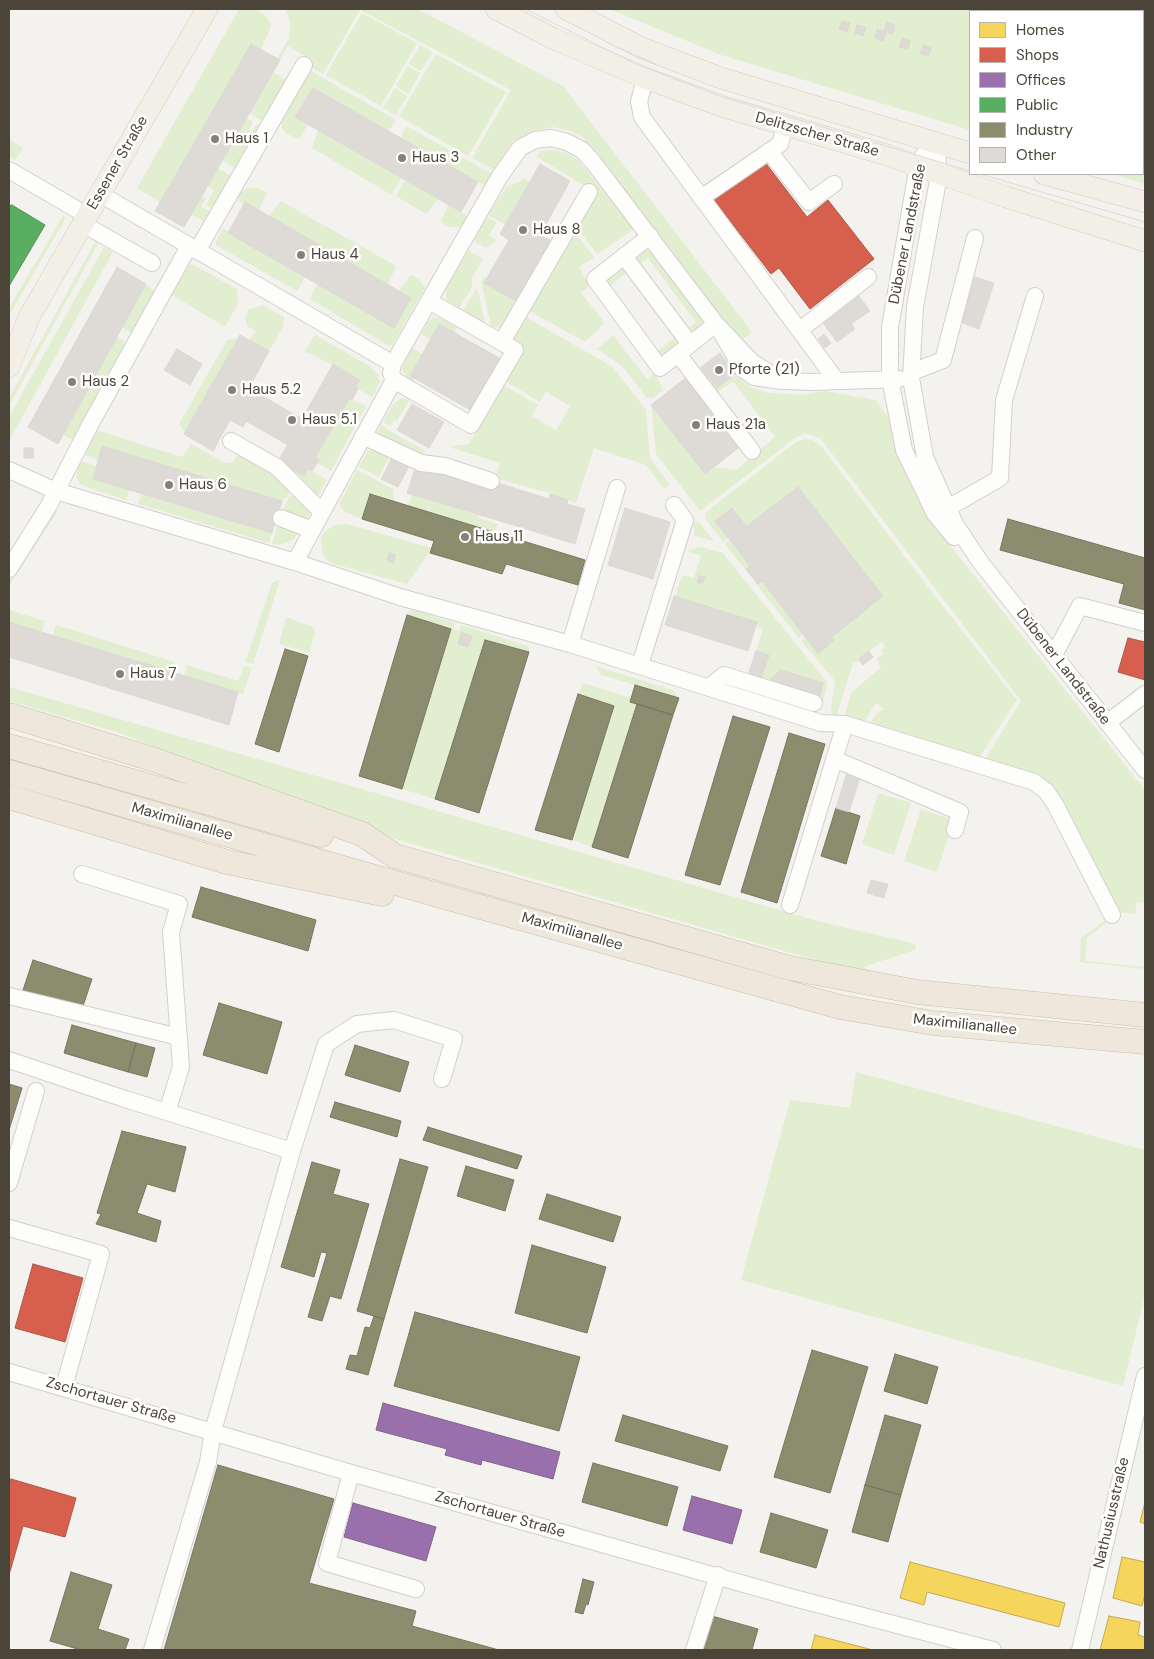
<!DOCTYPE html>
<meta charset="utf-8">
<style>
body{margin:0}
#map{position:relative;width:1154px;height:1659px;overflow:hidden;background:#f4f2ee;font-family:"DM Sans",sans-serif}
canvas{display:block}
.frame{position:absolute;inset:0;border:10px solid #4b4439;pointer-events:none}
.legend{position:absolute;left:969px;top:10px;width:175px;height:165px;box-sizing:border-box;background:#fff;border:1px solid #b7b4b0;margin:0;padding:6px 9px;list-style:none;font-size:15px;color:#4b4439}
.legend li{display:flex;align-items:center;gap:10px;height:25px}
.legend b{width:25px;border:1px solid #b7b4b0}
</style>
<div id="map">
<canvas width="1154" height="1659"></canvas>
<div class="frame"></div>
<ul class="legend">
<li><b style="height:14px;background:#f6d55c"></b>Homes</li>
<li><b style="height:14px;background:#d6604d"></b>Shops</li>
<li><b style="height:14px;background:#9970ab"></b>Offices</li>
<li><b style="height:14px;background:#5aae61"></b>Public</li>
<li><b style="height:14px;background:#8c8c6e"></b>Industry</li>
<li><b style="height:14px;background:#dedbd6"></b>Other</li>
</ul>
</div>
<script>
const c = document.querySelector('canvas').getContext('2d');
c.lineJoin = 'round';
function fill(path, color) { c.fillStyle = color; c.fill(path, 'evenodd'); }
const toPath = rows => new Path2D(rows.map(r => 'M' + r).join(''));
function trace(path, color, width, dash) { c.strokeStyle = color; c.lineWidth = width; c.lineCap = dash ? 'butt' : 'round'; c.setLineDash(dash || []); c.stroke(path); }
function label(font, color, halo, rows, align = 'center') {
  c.font = font + ' "DM Sans",sans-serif'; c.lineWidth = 5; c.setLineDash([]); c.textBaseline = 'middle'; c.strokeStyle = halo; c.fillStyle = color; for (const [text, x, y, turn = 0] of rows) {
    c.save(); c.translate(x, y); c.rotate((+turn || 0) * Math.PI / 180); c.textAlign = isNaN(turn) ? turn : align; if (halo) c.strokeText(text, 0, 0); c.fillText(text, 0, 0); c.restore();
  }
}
fill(toPath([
 [239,9,255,9,265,15,271,24,270,30,261,49,251,44,160,202,137,188],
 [286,9,418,9,563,86,752,332,742,341,721,320,600,156,581,136,571,131,553,127,532,131,513,141,494,170,472,158,511,90,360,10,323,74,311,67,313,61,288,46,280,60,277,59,289,38,290,22],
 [609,9,1145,9,1145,184,1113,174,1143,174,1143,11,970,11,970,130,721,55],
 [362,13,417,43,381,106,326,75],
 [420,45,433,52,421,71,409,64],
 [436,54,506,92,468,156,399,116],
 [408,66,420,73,408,94,396,86],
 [309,70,396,120,389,131,313,88,295,117,308,124,300,138,297,139,286,133,282,129,281,117],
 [273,72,288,81,264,122,249,113],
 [395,88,407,96,396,115,383,108],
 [246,118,253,122,249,130,252,132,257,124,261,127,237,169,222,160],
 [406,126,492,174,486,186,401,138],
 [318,130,401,178,392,195,312,148],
 [9,139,23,148,15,160,9,156],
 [553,150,566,153,577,159,634,229,597,254,576,227,595,192,537,157,540,151],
 [218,168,233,177,215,210,206,205,214,190,207,186],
 [523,178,530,182,506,225,488,215,507,186,520,182],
 [405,180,438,199,426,214,396,196],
 [247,188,258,188,267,193,259,210,246,202,244,205,235,197],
 [202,196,206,198,201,207,212,213,207,223,191,214],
 [281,201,396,266,388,285,269,216],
 [448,205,469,217,464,227,449,227,441,222],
 [64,214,65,219,9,316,9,308],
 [487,217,497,222,489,235,497,240,486,248,474,241],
 [223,228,305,277,298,290,295,290,216,245,216,241],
 [574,230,594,257,579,267,589,286,581,293,605,323,585,342,528,310],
 [96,240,99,242,9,406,9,398],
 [104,247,113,252,9,441,9,417],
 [468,250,483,259,472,278,472,287,459,309,446,299,446,289],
 [646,250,652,253,702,319,702,325,694,331,688,328,696,322,648,258,639,264,638,255],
 [192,264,237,289,238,304,225,327,171,294,186,267],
 [624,269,627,272,609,287,607,279,618,270],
 [411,275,419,279,425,288,393,344,389,346,310,299,317,284,410,298,399,291],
 [484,277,487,278,484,283,519,303,503,326,499,328,491,326,481,281],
 [146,284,156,293,133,334,122,327],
 [476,289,478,290,485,324,463,311],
 [262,305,284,317,283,328,269,351,249,340,256,331,247,326,245,317,248,310],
 [524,316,613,367,646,410,650,458,670,485,664,489,646,465,594,448,576,503,549,493,495,478,500,463,452,448,453,446,469,444,503,385,538,405,532,416,556,430,570,406,546,392,540,402,505,381,523,349,510,340],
 [434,317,442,319,457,327,454,333,431,340,421,334,428,322],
 [315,335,369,366,378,374,380,382,372,397,355,387,360,379,307,352,304,353],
 [613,335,647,379,655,373,663,390,653,398,647,398,622,366,597,349],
 [116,337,127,343,73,440,63,435],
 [676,337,677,344,667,354,661,354,657,351],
 [238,338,185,433,179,424,227,340],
 [412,348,422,354,410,376,414,379,412,383,404,375,402,368],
 [701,367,717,388,737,375,750,387,767,393,802,395,825,391,876,400,895,426,901,461,941,534,1145,790,1145,903,1137,902,1135,914,1115,912,1058,801,985,759,1021,701,821,439,813,435,804,434,795,438,700,511,656,454,651,405,705,474,714,467,736,470,775,437,733,381,716,393,699,369],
 [402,398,410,399,397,421,394,419,390,426,383,422,393,404],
 [349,399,366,406,331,471,317,463,319,460,315,458],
 [381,425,395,434,426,451,419,457,387,442,378,432],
 [96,430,182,457,191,444,225,463,232,463,238,454,281,478,293,491,282,501,102,446,98,460,82,454],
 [804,439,812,440,822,447,931,591,1017,700,979,758,868,726,878,712,884,709,876,703,862,724,844,719,851,693,881,667,876,659,883,654,881,651,885,647,882,642,857,659,859,661,853,663,836,717,832,716,831,708,835,681,801,641,805,637,818,654,834,640,832,637,883,596,798,487,723,542,705,518,706,512,796,442],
 [368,450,383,452,390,455,379,477,359,467],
 [80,461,96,466,93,479,129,490,126,500,81,485,76,477],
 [278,461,304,476,308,469,327,480,319,494,314,495],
 [357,470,393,489,394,501,370,494,362,519,345,512,339,504],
 [296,493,311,511,307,519,283,511,289,497],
 [141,494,272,533,269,543,138,504],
 [412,494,479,515,479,518,498,524,495,533,408,506],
 [55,510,56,514,9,586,9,580],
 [698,521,714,541,694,536,695,529,692,525],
 [278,524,299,531,294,539,286,543,279,545,272,544],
 [347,524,432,548,407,584,334,564,328,561,322,552,321,538,324,533,334,525],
 [730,540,750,566,748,573,725,544],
 [700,547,723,553,826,681,827,684,822,706,815,711,761,679,769,655,756,651,763,629,756,627,757,622,675,597,682,575,694,578,701,556,689,552,689,550],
 [755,579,758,584,762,581,803,635,799,638,753,580],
 [280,580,253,664,245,662,272,583],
 [9,610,45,621,42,632,9,622],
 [414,610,455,623,453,629,459,631,461,625,528,646,529,648,529,652,485,640,435,799,402,789,451,629,407,615,410,611],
 [286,617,313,627,315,634,309,653,279,644],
 [56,625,175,662,172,672,53,635],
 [187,665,238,681,244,666,252,668,243,694,184,676],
 [595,666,673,690,679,698,602,675],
 [583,683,631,698,630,702,637,704,592,847,572,840,614,706,578,694],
 [9,687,821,922,916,944,915,950,863,967,876,974,843,968,378,834,265,792,120,733,9,701],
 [878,793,911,803,894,855,862,844],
 [921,809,954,820,937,872,904,861],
 [1107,919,1106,923,1087,938,1085,961,1145,967,1145,969,1080,962,1081,938],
 [856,1072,1145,1150,1145,1295,1123,1386,741,1280,790,1100,850,1108]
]), '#e1eecf');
const homes = toPath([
 [1145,1502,1145,1524,1140,1522,1145,1502],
 [1122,1557,1145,1562,1145,1594,1142,1606,1113,1598,1122,1557],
 [910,1562,1065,1603,1059,1627,927,1592,924,1605,900,1598,910,1562],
 [1109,1616,1140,1622,1138,1635,1145,1637,1145,1650,1100,1650,1109,1616],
 [815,1635,873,1650,811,1650,815,1635]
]);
fill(homes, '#f6d55c');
trace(homes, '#c3aa52', 1);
const shops = toPath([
 [764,161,807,217,828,200,874,259,810,309,779,268,771,274,714,200,764,161],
 [1128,638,1145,642,1145,680,1118,672,1128,638],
 [33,1264,83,1278,65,1342,15,1328,33,1264],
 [11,1479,76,1498,65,1537,23,1526,9,1575,9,1487,11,1479]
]);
fill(shops, '#d6604d');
trace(shops, '#ac5847', 1);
const offices = toPath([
 [383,1403,560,1452,553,1479,482,1460,481,1465,445,1455,447,1449,376,1430,383,1403],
 [692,1496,742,1510,732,1544,683,1530,692,1496],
 [353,1503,436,1527,426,1561,344,1537,353,1503]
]);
fill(offices, '#9970ab');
trace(offices, '#826389', 1);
const public = toPath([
 [12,205,45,225,9,286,9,206,12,205]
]);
fill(public, '#5aae61');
trace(public, '#568e55', 1);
const industry = toPath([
 [370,494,585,560,578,585,506,564,502,574,430,553,434,541,362,519,370,494],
 [1008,519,1145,558,1145,610,1119,603,1124,584,1000,550,1008,519],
 [407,615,451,629,402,789,359,776,407,615],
 [485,640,529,652,479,813,435,799,485,640],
 [285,649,308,656,279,752,255,744,285,649],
 [635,685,679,698,673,715,630,702,635,685],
 [578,694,614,706,572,840,535,830,578,694],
 [637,704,673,715,628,858,592,847,637,704],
 [733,716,770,727,720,885,685,875,733,716],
 [789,733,825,744,777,903,741,892,789,733],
 [836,808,860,816,846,864,821,856,836,808],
 [201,887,316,920,308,951,192,917,201,887],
 [33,960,92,979,82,1009,23,990,33,960],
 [219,1003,282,1022,267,1074,203,1055,219,1003],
 [72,1025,136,1043,128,1072,64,1053,72,1025],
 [136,1043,155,1048,147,1077,128,1072,136,1043],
 [355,1045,409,1062,400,1092,345,1075,355,1045],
 [9,1084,22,1088,9,1130,9,1084],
 [335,1102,401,1121,397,1137,330,1117,335,1102],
 [428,1127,522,1156,517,1169,423,1140,428,1127],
 [122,1131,186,1147,175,1192,147,1184,137,1213,161,1221,156,1242,96,1224,101,1214,97,1213,122,1131],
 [400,1159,428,1167,384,1319,357,1311,400,1159],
 [312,1162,340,1170,333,1194,369,1204,341,1299,330,1296,322,1321,308,1317,327,1253,321,1252,314,1277,281,1267,312,1162],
 [466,1166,514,1180,505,1211,457,1196,466,1166],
 [547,1194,621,1217,613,1242,539,1219,547,1194],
 [532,1245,606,1267,587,1333,515,1313,532,1245],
 [415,1312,580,1357,559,1431,394,1386,415,1312],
 [374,1316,384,1319,368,1375,346,1369,350,1355,357,1356,365,1327,370,1328,374,1316],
 [812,1350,868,1367,830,1493,774,1477,812,1350],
 [895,1354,938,1367,927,1404,884,1391,895,1354],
 [623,1415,728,1446,720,1471,615,1441,623,1415],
 [885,1415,921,1425,901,1495,865,1485,885,1415],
 [593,1463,678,1487,667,1526,582,1502,593,1463],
 [218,1465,334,1499,309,1583,416,1611,412,1626,499,1650,164,1650,218,1465],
 [865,1485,901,1495,888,1542,852,1532,865,1485],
 [771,1513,828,1530,816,1568,760,1552,771,1513],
 [71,1572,112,1585,98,1629,129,1639,125,1650,81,1650,50,1641,71,1572],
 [583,1579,594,1582,588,1605,586,1604,583,1614,575,1612,583,1579],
 [712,1616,758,1629,752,1650,710,1650,703,1648,712,1616]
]);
fill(industry, '#8c8c6e');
trace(industry, '#78765e', 1);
const building = toPath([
 [1019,9,1034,9,1033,11,1023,11,1019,9],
 [1062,9,1077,9,1076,11,1062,11,1062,9],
 [842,21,850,23,847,32,839,29,842,21],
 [887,23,895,25,893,34,884,31,887,23],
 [857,25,866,27,863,36,855,33,857,25],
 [877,29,886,32,883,41,875,38,877,29],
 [902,38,910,41,908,49,899,47,902,38],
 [251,44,280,60,184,227,155,211,251,44],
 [923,45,931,48,928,56,920,54,923,45],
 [313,88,478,182,461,212,295,117,313,88],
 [540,164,570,181,540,235,553,242,519,303,484,283,509,240,500,234,540,164],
 [245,202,411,298,394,328,228,233,245,202],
 [117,267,146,284,58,444,28,427,117,267],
 [975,277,994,283,979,329,960,322,975,277],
 [859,296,870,311,851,324,841,310,859,296],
 [841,310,855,329,837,342,823,323,841,310],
 [439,324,503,360,474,412,410,376,439,324],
 [824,334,831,343,825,348,818,339,824,334],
 [240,335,269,351,250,386,262,393,243,427,230,420,213,451,184,434,240,335],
 [177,349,202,364,190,385,164,370,177,349],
 [720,353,736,374,717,388,701,367,720,353],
 [333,364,360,380,355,387,358,389,352,400,349,399,315,458,319,460,312,471,308,469,304,476,278,461,288,445,246,421,261,395,302,419,333,364],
 [688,376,742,445,705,474,651,405,688,376],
 [412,404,444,422,429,448,397,430,412,404],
 [102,446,282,501,272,533,93,479,102,446],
 [24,448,33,448,34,458,24,458,24,448],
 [392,458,409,466,398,487,381,479,392,458],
 [416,466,493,490,484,516,407,493,416,466],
 [495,482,549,499,550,494,568,500,567,504,585,509,575,544,484,516,495,482],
 [798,487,883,596,832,637,834,640,818,654,762,581,758,584,749,573,746,569,750,566,715,521,732,508,746,526,798,487],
 [625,508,670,522,653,579,608,565,625,508],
 [389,553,396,555,393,563,387,561,389,553],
 [699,576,705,577,702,584,697,582,699,576],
 [674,596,757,622,748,651,665,625,674,596],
 [9,622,238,692,229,725,9,657,9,622],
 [461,632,472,636,468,647,458,644,461,632],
 [756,651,769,655,761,679,748,675,756,651],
 [869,651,873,657,863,665,858,659,869,651],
 [781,670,823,683,818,703,766,683,781,670],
 [848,769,861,774,849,812,836,808,848,769],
 [871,880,888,884,884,898,867,893,871,880]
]);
fill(building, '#dedbd6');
trace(building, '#dcd9d4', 1);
const minor = toPath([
 [645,78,639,102,642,117,836,380],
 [936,142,939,175,915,307,911,378,925,457,955,524,981,563,1145,770],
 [936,142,923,156,918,165,890,327,890,379,904,450,935,514,954,537],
 [769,151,809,202,834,184],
 [9,170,88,216],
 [100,194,393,364],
 [701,198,780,144,785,126],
 [83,224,152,263],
 [197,251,304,65],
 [624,256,690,344],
 [429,301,515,350,471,425,394,380,391,373,393,364,500,176,520,148,535,140,551,138,567,142,582,150,593,162,716,324,660,368,595,279,650,236],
 [716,324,752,362,782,381,754,377,742,368,716,324],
 [800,330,868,277],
 [502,342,589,192],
 [678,354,752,451],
 [912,372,943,360,975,238],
 [782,381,813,382,899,379],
 [363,436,421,463,445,466,491,481],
 [231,441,277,467,321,511],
 [9,470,56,491,295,562,400,597,570,644,821,723,845,724,1034,782,1046,791,1055,804,1112,915],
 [948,508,1000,478,1004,400,1035,296],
 [281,518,312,530],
 [295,562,394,380],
 [9,569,48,507,90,425,189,246],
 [570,644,617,488],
 [1054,655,1080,606,1145,623],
 [640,665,685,520,674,505],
 [709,687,724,675,814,703],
 [1107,723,1145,694],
 [834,759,960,812,955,830],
 [82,874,179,904,171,932,181,1067,167,1112],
 [790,905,845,724],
 [9,996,179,1037],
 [9,1060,125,1099,292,1151],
 [9,1183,36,1091],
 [9,1228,101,1254,64,1387],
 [9,1372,351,1473,790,1597,993,1650],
 [351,1473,327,1563,416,1589],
 [152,1650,208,1462,213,1431,292,1151,326,1044,357,1024,394,1020,454,1039,442,1079],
 [694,1650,718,1575],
 [1080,1650,1145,1376]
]);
const major = toPath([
 [496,9,554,39,645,78,721,106,887,155,1006,197,1145,241],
 [566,9,642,48,721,78,970,153],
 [1044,174,1145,202],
 [9,367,29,317,207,9]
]);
const highway = toPath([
 [9,715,155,760,362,834,395,856,790,968,917,992,1145,1015],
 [9,746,321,835],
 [9,772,441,896,840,1007,933,1023,1145,1042],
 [9,797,227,862,382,894]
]);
trace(minor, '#d2d0cb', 18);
trace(major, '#d6cebb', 22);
trace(highway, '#ccbfa9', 25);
trace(minor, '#fdfdfc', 16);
trace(major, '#f2efe6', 21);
trace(highway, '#ede8db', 24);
trace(toPath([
 [525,9,634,63,719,96,970,171],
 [617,47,656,64],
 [980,174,1145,222]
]), '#dbdbda', 1);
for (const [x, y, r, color] of [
 [215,139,5,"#868178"],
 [402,158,5,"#868178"],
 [523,230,5,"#868178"],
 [301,255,5,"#868178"],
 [719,370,5,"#868178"],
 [72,382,5,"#868178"],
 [232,390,5,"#868178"],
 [292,420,5,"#868178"],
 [696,425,5,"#868178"],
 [169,485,5,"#868178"],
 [465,537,5,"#868178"],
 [120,674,5,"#868178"]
]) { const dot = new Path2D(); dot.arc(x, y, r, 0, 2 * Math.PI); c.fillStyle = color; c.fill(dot); trace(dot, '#fff', 2); }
label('15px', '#4b4439', '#fff', [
 ["Delitzscher Straße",817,135,16],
 ["Essener Straße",118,163,-60],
 ["Dübener Landstraße",908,234,-79],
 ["Dübener Landstraße",1063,667,52],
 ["Maximilianallee",182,822,16],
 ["Maximilianallee",572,932,16],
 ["Maximilianallee",965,1025,6],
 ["Zschortauer Straße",111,1401,16],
 ["Nathusiusstraße",1112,1513,-77],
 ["Zschortauer Straße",500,1515,16]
]);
label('15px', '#4b4439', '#fff', [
 ["Haus 1",225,139],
 ["Haus 3",412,158],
 ["Haus 8",533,230],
 ["Haus 4",311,255],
 ["Pforte (21)",729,370],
 ["Haus 2",82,382],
 ["Haus 5.2",242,390],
 ["Haus 5.1",302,420],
 ["Haus 21a",706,425],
 ["Haus 6",179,485],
 ["Haus 11",475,537],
 ["Haus 7",130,674]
], 'left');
</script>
